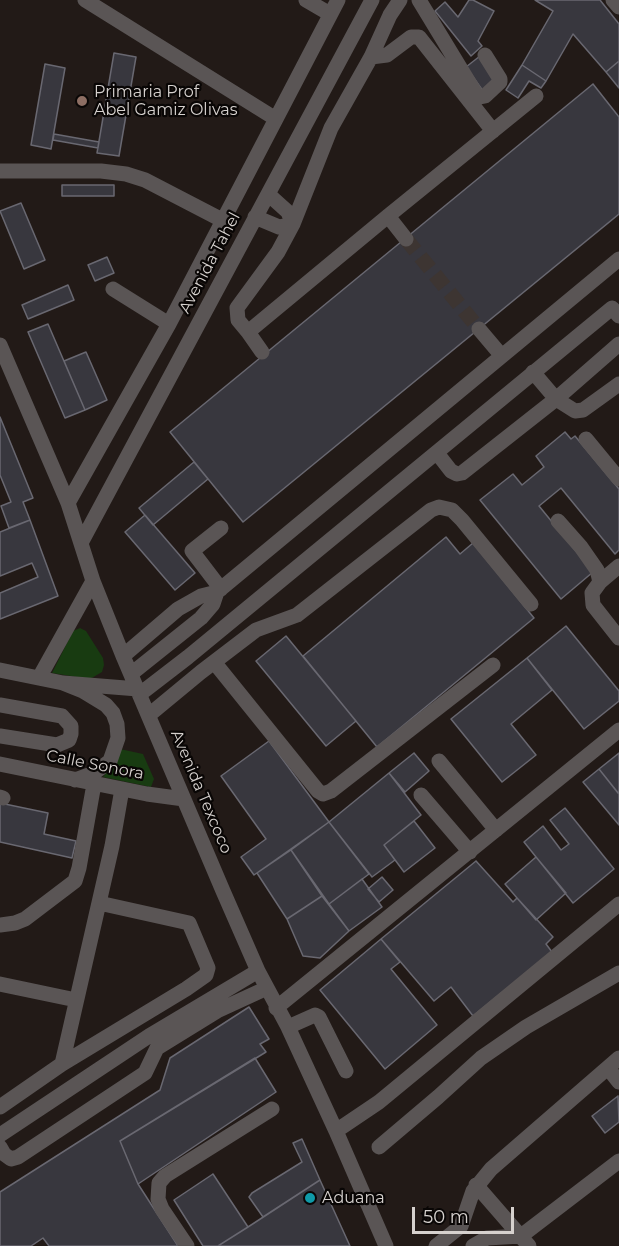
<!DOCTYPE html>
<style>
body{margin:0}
#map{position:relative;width:619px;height:1246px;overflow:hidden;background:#221a17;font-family:Montserrat,sans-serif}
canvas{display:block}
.scale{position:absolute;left:412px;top:1207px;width:102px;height:27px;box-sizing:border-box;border:3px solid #d6d1ce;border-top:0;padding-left:8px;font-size:18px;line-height:21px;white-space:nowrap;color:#d6d1ce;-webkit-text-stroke:4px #090605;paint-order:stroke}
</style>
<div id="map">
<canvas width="619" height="1246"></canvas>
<div class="scale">50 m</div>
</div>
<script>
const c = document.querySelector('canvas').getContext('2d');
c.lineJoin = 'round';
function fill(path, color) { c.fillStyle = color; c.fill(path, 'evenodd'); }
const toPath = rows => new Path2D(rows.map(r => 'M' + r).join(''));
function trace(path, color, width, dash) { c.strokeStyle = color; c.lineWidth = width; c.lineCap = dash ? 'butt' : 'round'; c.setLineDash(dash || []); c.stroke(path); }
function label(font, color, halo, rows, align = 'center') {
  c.font = font + ' Montserrat,sans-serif'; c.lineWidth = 4.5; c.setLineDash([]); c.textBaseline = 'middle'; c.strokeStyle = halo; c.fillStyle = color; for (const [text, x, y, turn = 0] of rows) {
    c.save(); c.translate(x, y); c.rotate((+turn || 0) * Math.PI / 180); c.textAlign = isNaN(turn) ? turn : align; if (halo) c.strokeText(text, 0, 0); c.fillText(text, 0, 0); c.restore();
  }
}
fill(toPath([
 [80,628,86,631,103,658,104,665,102,672,90,679,52,673,73,631],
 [120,749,143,754,154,779,151,787,103,777,112,766]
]), '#183b11');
const building = toPath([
 [469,0,473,0,494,11,478,41,482,46,471,56,435,11,445,2,458,17,469,0],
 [535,0,600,0,619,24,619,61,606,72,573,34,546,81,522,65,553,11,535,0],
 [114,53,136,57,119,156,97,153,114,53],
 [480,56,497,81,483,91,466,67,480,56],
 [619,61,619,88,606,72,619,61],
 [45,64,65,68,51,149,31,145,45,64],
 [522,65,546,81,541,88,529,81,518,98,506,90,522,65],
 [593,84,619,117,619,214,243,522,170,432,593,84],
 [54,134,99,142,98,148,53,140,54,134],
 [62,185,114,185,114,196,62,196,62,185],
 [21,203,45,260,24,269,0,211,21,203],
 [107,257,114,273,95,281,88,265,107,257],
 [68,285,74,300,28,319,22,305,68,285],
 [48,324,85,410,65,418,28,332,48,324],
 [86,352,107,400,85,410,64,361,86,352],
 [0,417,33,498,23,502,30,520,9,528,1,506,11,502,0,475,0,417],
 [565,432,571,439,575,436,619,489,619,550,615,554,561,488,539,506,593,572,561,599,480,500,513,474,522,485,544,467,536,456,565,432],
 [194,462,208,479,153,525,139,508,194,462],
 [145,515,195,573,175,590,125,532,145,515],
 [30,520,58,596,0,619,0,593,38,577,32,563,0,576,0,532,30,520],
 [446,537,460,554,473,543,534,618,377,747,303,656,446,537],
 [566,626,619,691,619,701,584,729,527,658,566,626],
 [286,636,356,721,326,746,256,661,286,636],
 [527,658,552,690,511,724,536,755,502,782,451,719,527,658],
 [269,741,329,822,254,875,241,857,266,839,221,776,269,741],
 [414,753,429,771,405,792,389,773,414,753],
 [619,753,619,792,618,793,599,769,619,753],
 [599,769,619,794,619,825,583,782,599,769],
 [389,773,421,815,384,845,395,860,372,877,329,822,389,773],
 [0,803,48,813,44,834,76,841,72,858,0,842,0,803],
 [565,808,614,869,573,903,524,842,543,826,561,850,569,844,550,820,565,808],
 [414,821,435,848,404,872,384,845,414,821],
 [329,822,369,874,329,904,291,850,329,822],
 [291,850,322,896,287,919,257,873,291,850],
 [536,857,566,893,536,920,505,884,536,857],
 [476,861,513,902,517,898,553,937,546,944,552,952,473,1016,451,987,434,1001,381,939,476,861],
 [382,877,393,890,379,902,368,889,382,877],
 [362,879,382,907,349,931,329,904,362,879],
 [322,896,349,931,320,958,303,956,287,919,322,896],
 [381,939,400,962,391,969,437,1025,385,1069,320,990,381,939],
 [249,1007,269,1039,260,1044,266,1052,120,1141,138,1184,178,1246,49,1246,43,1238,31,1246,0,1246,0,1192,160,1090,170,1058,249,1007],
 [255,1058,276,1092,138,1184,120,1141,255,1058],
 [618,1096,619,1122,605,1133,592,1116,618,1096],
 [302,1139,320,1180,263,1217,249,1197,252,1193,302,1162,293,1143,302,1139],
 [213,1174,248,1227,218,1246,203,1246,174,1200,213,1174],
 [320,1180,350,1246,218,1246,248,1227,320,1180]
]);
fill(building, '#38373e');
trace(building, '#696871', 1.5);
trace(toPath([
 [406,239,479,329]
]), '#3d3532', 15, [15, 8]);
trace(toPath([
 [85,0,276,119],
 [306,0,330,14],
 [400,0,390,15,371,57,331,128,293,224,278,252,237,308,238,320,248,332,388,216,536,96],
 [419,0,476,94,480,97,485,96,500,82,500,79,485,55],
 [613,0,619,7],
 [371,57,387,55,411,37,419,37,493,131],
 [0,171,101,171,126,174,145,180,224,221],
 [268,194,288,212,293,224],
 [388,216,406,239],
 [255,217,279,227,293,224],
 [113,289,169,324],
 [479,329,501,355],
 [248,332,262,352],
 [0,345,68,503,93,581,123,656,223,891,258,971,288,1027,336,1131,386,1246],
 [533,372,556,399,575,411,583,410,619,384],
 [586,439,619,479],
 [437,453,451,471,457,474,462,473,556,399,619,344],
 [68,503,169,324,338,0],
 [558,521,581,547,597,570,600,582,592,593,593,605,619,638],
 [81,543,372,0],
 [600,582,619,566],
 [221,589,192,551,221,528],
 [123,656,178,609,201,596,217,592,619,259],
 [214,662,318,791,323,794,331,791,493,665],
 [0,670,63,683,138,689],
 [131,674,201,618,213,604,217,592],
 [39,678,93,581],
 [63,683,83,691,106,705,113,713,117,724,118,738,110,761,94,773,75,780],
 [140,694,188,657,612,308,619,316],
 [0,705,62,716,71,726,71,734,69,740,57,745,0,736],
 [149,715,201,672,256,630,297,615,431,510,439,507,452,510,462,520,531,604],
 [439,761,496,830],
 [0,764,147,794,184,799],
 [421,795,470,852],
 [0,797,3,798],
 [0,925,15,923,25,919,75,881,79,868,94,784],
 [0,984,76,1000],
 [276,1008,619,730],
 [288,1027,315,1015,319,1017,346,1071],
 [62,1064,186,989,206,975,208,968,189,923,99,903],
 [608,1068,619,1082],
 [0,1107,62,1064,112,846,122,789],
 [336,1131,379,1102,619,904],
 [0,1135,149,1036,258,971],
 [0,1147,4,1154,11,1159,18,1157,145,1073,157,1048,217,1011,267,988],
 [379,1147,438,1097,481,1058,526,1027,619,973],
 [476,1185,529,1246],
 [187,1246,162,1209,158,1199,159,1183,165,1176,272,1109],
 [436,1246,461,1226,473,1191,491,1169,619,1058],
 [473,1246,487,1238,521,1236,619,1161]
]), '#5a5555', 15);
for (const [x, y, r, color] of [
 [82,101,6,"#8d6e63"],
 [310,1198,6,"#0f9aa8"]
]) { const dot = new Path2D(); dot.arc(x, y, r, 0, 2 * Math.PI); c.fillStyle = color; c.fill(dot); trace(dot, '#090605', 2); }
label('16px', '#d6d1ce', '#090605', [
 ["Primaria Prof",94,92],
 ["Abel Gamiz Olivas",94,110],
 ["Aduana",322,1198]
], 'left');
label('16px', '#d6d1ce', '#090605', [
 ["Avenida Tahel",210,263,-62],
 ["Calle Sonora",95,765,11],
 ["Avenida Texcoco",201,792,67]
]);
</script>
